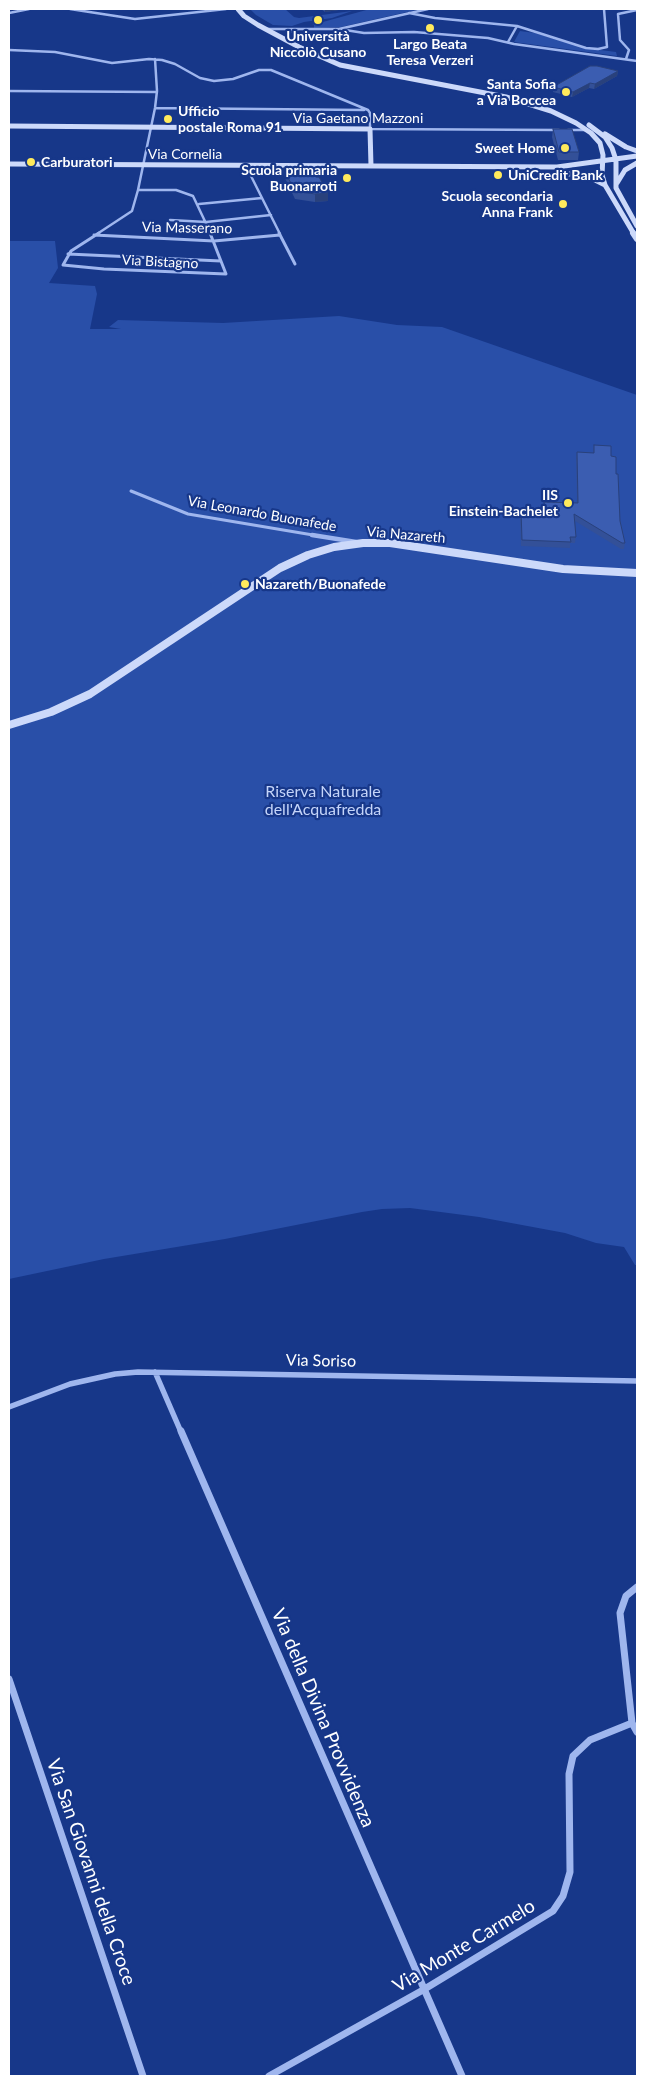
<!DOCTYPE html>
<meta charset="utf-8">
<style>
body{margin:0}
#map{position:relative;width:646px;height:2085px;overflow:hidden;background:#173789;font-family:Lato,sans-serif}
canvas{display:block}
.frame{position:absolute;inset:0;border:10px solid #fff;pointer-events:none}
</style>
<div id="map">
<canvas width="646" height="2085"></canvas>
<div class="frame"></div>
</div>
<script>
const c = document.querySelector('canvas').getContext('2d');
c.lineJoin = 'round';
function fill(path, color) { c.fillStyle = color; c.fill(path, 'evenodd'); }
const toPath = rows => new Path2D(rows.map(r => 'M' + r).join(''));
function trace(path, color, width, dash) { c.strokeStyle = color; c.lineWidth = width; c.lineCap = dash ? 'butt' : 'round'; c.setLineDash(dash || []); c.stroke(path); }
function label(font, color, halo, rows, align = 'center') {
  c.font = font + ' Lato,sans-serif'; c.lineWidth = 4.5; c.setLineDash([]); c.textBaseline = 'middle'; c.strokeStyle = halo; c.fillStyle = color; for (const [text, x, y, turn = 0] of rows) {
    c.save(); c.translate(x, y); c.rotate((+turn || 0) * Math.PI / 180); c.textAlign = isNaN(turn) ? turn : align; if (halo) c.strokeText(text, 0, 0); c.fillText(text, 0, 0); c.restore();
  }
}
fill(toPath([
 [250,9,285,9,294,17,299,18,352,11,332,18,304,22,292,26,273,25,256,15],
 [370,9,420,9,341,27,314,28,314,25,312,25],
 [520,31,535,33,585,48,616,52,617,56,514,42],
 [9,241,55,241,58,268,49,283,95,286,97,294,90,329,121,329,109,327,118,320,223,323,339,316,397,325,442,327,637,395,637,1265,635,1265,624,1247,596,1243,565,1233,479,1217,410,1208,382,1209,362,1212,225,1239,104,1259,9,1279]
]), '#294fa8');
trace(toPath([
 [70,9,135,19,226,9],
 [9,13,29,9],
 [409,13,435,18,517,26,586,48,598,49,607,47,604,9],
 [264,29,339,29,428,9],
 [339,29,364,33,414,32,488,38,514,44,637,61],
 [288,37,290,32,297,30],
 [508,42,517,26],
 [9,50,55,52,112,63,149,59,162,60,175,64,200,78,214,81,233,79,259,70,271,70,368,110,370,113,370,129,559,130],
 [626,59,629,50,620,40,618,14,637,10],
 [9,91,157,92],
 [155,108,364,110],
 [568,130,587,130],
 [246,166,280,234],
 [138,190,176,190,193,196,211,234],
 [138,190,155,108,157,91,155,59],
 [199,204,262,198],
 [170,220,206,222,271,215],
 [97,234,132,211,138,190]
]), '#9fb6ee', 2.5);
trace(toPath([
 [99,233,71,251,63,265,104,269,226,274,210,233],
 [279,233,295,264],
 [94,235,214,241,280,235],
 [68,254,221,261],
 [131,491,188,514,319,536]
]), '#9fb6ee', 3);
trace(toPath([
 [312,535,356,542]
]), '#9fb6ee', 4.5);
trace(toPath([
 [155,1372,181,1432],
 [9,1407,70,1384,115,1374,138,1372,637,1381]
]), '#9fb6ee', 5.5);
trace(toPath([
 [181,1431,462,2076],
 [637,1587,626,1596,620,1613,632,1723,637,1732],
 [9,1679,143,2076],
 [269,2076,423,1990,553,1911,563,1896,570,1872,569,1774,573,1756,590,1740,632,1723]
]), '#9fb6ee', 7);
trace(toPath([
 [238,9,244,16,258,25,299,47,340,65,506,97,551,111,576,123,591,133,600,143,603,155,602,175,605,185,634,234],
 [589,125,605,137,612,148,616,160,616,188,637,226],
 [9,126,370,129,371,166],
 [605,134,626,147,637,151],
 [9,164,557,167,637,156],
 [558,172,589,177,605,185],
 [617,183,625,170,637,163]
]), '#ccd9fa', 5);
trace(toPath([
 [633,233,637,239]
]), '#ccd9fa', 6);
trace(toPath([
 [9,725,51,712,90,694,280,568,308,555,334,547,363,543,390,543,563,569,637,573]
]), '#ccd9fa', 8);
fill(toPath([
 [316,9,346,9,325,12,321,9,317,10],
 [618,71,617,76,594,89,589,88,572,97,553,92,553,87],
 [553,129,579,152,578,160,558,160,552,137],
 [283,168,328,193,328,201,315,202,295,199,284,176],
 [594,445,611,456,616,474,620,521,625,543,624,549,621,549,575,521,576,537,575,543,570,543,570,548,521,546,520,516,521,510,544,511,544,502,577,503,576,458,577,452,593,453]
]), '#335098');
fill(toPath([
 [325,9,346,9,325,12],
 [618,71,617,76,594,89,595,84],
 [590,83,589,88,572,97,573,92],
 [328,193,328,201,315,202,315,194]
]), '#29417c');
const building = toPath([
 [590,66,597,66,618,71,595,84,590,83,573,92,553,87,590,66],
 [553,129,572,129,579,152,559,152,553,129],
 [299,167,304,176,315,175,316,177,319,177,328,193,315,194,295,191,283,168,299,167],
 [594,445,611,446,611,456,616,457,616,474,618,474,620,521,625,543,622,543,574,514,576,537,570,537,571,542,522,540,521,510,545,511,544,502,578,503,577,452,594,453,594,445]
]);
fill(building, '#3b5db1');
trace(building, '#29417c', 1);
for (const [x, y, r, color] of [
 [318,20,5,"#ffea5c"],
 [430,28,5,"#ffea5c"],
 [566,92,5,"#ffea5c"],
 [168,119,5,"#ffea5c"],
 [565,148,5,"#ffea5c"],
 [31,162,5,"#ffea5c"],
 [498,175,5,"#ffea5c"],
 [347,178,5,"#ffea5c"],
 [563,204,5,"#ffea5c"],
 [568,503,5,"#ffea5c"],
 [245,584,5,"#ffea5c"]
]) { const dot = new Path2D(); dot.arc(x, y, r, 0, 2 * Math.PI); c.fillStyle = color; c.fill(dot); trace(dot, '#173789', 2); }
label('bold 14px', '#fff', '#173789', [
 ["Università",318,36,"center"],
 ["Niccolò Cusano",318,52,"center"],
 ["Largo Beata",430,44,"center"],
 ["Teresa Verzeri",430,60,"center"],
 ["Santa Sofia",556,84],
 ["a Via Boccea",556,100],
 ["Ufficio",178,111,"left"],
 ["postale Roma 91",178,127,"left"],
 ["Sweet Home",555,148],
 ["Carburatori",41,162,"left"],
 ["Scuola primaria",337,170],
 ["Buonarroti",337,186],
 ["UniCredit Bank",508,175,"left"],
 ["Scuola secondaria",553,196],
 ["Anna Frank",553,212],
 ["IIS",558,495],
 ["Einstein-Bachelet",558,511],
 ["Nazareth/Buonafede",255,584,"left"]
], 'right');
label('14px', '#fff', '#173789', [
 ["Via Gaetano Mazzoni",358,118],
 ["Via Cornelia",185,154],
 ["Via Masserano",187,228,1],
 ["Via Bistagno",160,262,3],
 ["Via Leonardo Buonafede",262,514,10],
 ["Via Nazareth",406,535,5]
]);
label('16px', '#c5d5fa', '#173789', [
 ["Riserva Naturale",323,792],
 ["dell'Acquafredda",323,810]
]);
label('16px', '#fff', '#173789', [
 ["Via Soriso",321,1361,1]
]);
label('19px', '#fff', '#173789', [
 ["Via della Divina Provvidenza",323,1718,67],
 ["Via San Giovanni della Croce",91,1872,71],
 ["Via Monte Carmelo",464,1946,-31]
]);
</script>
